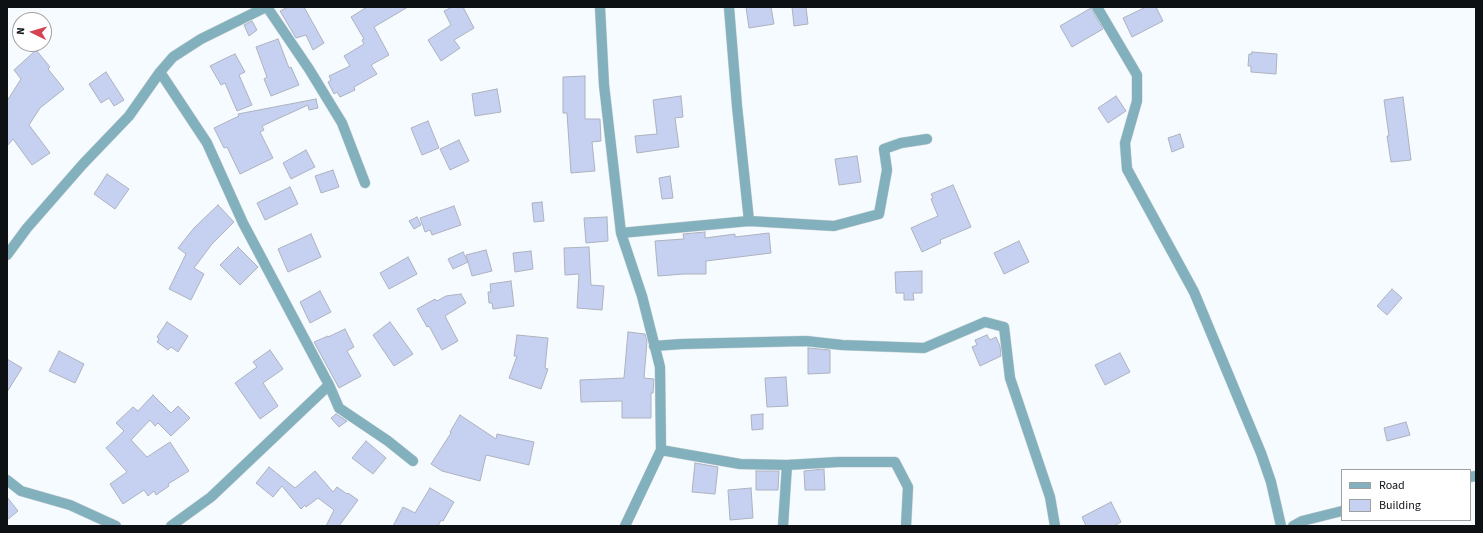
<!DOCTYPE html>
<style>
body{margin:0}
#map{position:relative;width:1483px;height:533px;overflow:hidden;background:#f6fbff;font-family:"Source Sans 3",sans-serif}
canvas{display:block}
.frame{position:absolute;inset:0;border:8px solid #0d1114;pointer-events:none}
.legend{position:absolute;left:1341px;top:469px;width:130px;height:52px;box-sizing:border-box;background:#fff;border:1px solid #9ea0a1;margin:0;padding:5px 7px;list-style:none;font-size:12px;color:#0d1114}
.legend li{display:flex;align-items:center;gap:8px;height:20px}
.legend b{width:20px;border:1px solid #9ea0a1}
.north{position:absolute;left:12px;top:12px;width:40px;height:40px;box-sizing:border-box;background:#fff;border:1px solid #9ea0a1;border-radius:50%;rotate:275deg;font-size:11px;font-weight:700;line-height:16px;text-align:center;color:#0d1114}
.north::after{content:'';display:block;margin:auto;width:14px;height:18px;background:#d34352;clip-path:polygon(50% 0,100% 100%,50% 72%,0 100%)}
</style>
<div id="map">
<canvas width="1483" height="533"></canvas>
<div class="frame"></div>
<ul class="legend">
<li><b style="height:5px;background:#82b0bd"></b>Road</li>
<li><b style="height:11px;background:#c6d1f1"></b>Building</li>
</ul>
<div class="north">N</div>
</div>
<script>
const c = document.querySelector('canvas').getContext('2d');
c.lineJoin = 'round';
function fill(path, color) { c.fillStyle = color; c.fill(path, 'evenodd'); }
const toPath = rows => new Path2D(rows.map(r => 'M' + r).join(''));
function trace(path, color, width, dash) { c.strokeStyle = color; c.lineWidth = width; c.lineCap = dash ? 'butt' : 'round'; c.setLineDash(dash || []); c.stroke(path); }
const building = toPath([
 [288,7,304,7,324,43,313,50,306,35,296,38,280,11,288,7],
 [367,7,408,7,374,27,389,55,371,65,377,74,354,87,355,90,340,97,337,92,334,94,328,82,331,80,329,76,350,66,344,56,364,44,362,40,364,39,351,17,367,7],
 [452,7,463,7,474,28,454,40,460,48,441,61,428,40,451,25,444,11,452,7],
 [746,7,771,7,774,24,749,28,746,7],
 [792,7,806,7,808,24,794,26,792,7],
 [1146,7,1156,7,1163,21,1132,37,1123,18,1146,7],
 [1091,8,1103,29,1072,47,1060,26,1091,8],
 [252,21,257,30,249,36,244,25,252,21],
 [278,39,289,68,291,67,299,85,271,96,264,79,267,77,256,47,278,39],
 [36,50,50,67,48,69,64,89,40,108,29,125,50,153,32,165,13,139,7,146,7,101,21,79,14,70,36,50],
 [1252,52,1277,54,1276,74,1251,72,1251,66,1248,66,1249,54,1252,54,1252,52],
 [235,54,245,72,239,75,252,105,237,111,225,83,221,85,210,66,226,58,235,54],
 [106,72,124,100,114,106,109,98,101,103,89,84,106,72],
 [585,76,585,119,600,119,601,141,592,142,595,171,571,173,567,113,563,113,563,77,585,76],
 [497,89,501,112,475,116,472,94,497,89],
 [681,96,683,117,675,118,679,147,637,153,635,136,657,134,653,100,681,96],
 [1116,96,1126,111,1108,123,1098,108,1116,96],
 [1403,97,1411,160,1391,162,1387,136,1389,136,1384,100,1403,97],
 [316,99,318,108,309,110,308,105,262,126,264,130,260,132,273,158,240,174,227,147,224,148,214,128,239,116,238,114,316,99],
 [428,121,439,148,422,155,411,128,428,121],
 [1180,134,1184,147,1172,152,1168,138,1180,134],
 [459,140,469,161,450,170,440,149,459,140],
 [306,150,315,167,291,179,283,163,306,150],
 [857,156,861,182,839,185,835,159,857,156],
 [333,170,339,187,321,193,315,176,333,170],
 [107,174,129,189,115,209,94,194,107,174],
 [670,176,673,198,662,199,659,178,670,176],
 [953,185,971,227,940,240,941,243,922,252,911,228,938,216,931,199,933,198,931,194,953,185],
 [290,187,298,204,265,220,257,203,290,187],
 [542,202,544,221,534,222,532,203,542,202],
 [218,205,234,222,212,244,194,268,204,274,191,300,169,289,186,254,178,248,194,228,218,205],
 [454,206,461,225,432,235,430,230,425,232,420,218,454,206],
 [417,217,421,225,414,229,409,221,417,217],
 [607,217,608,241,586,243,584,218,607,217],
 [705,232,705,238,735,234,735,237,769,233,771,253,706,261,706,274,684,274,658,276,655,241,684,239,683,234,705,232],
 [311,234,321,257,288,272,278,249,311,234],
 [1019,241,1029,262,1004,274,994,253,1019,241],
 [238,247,258,267,240,285,220,265,238,247],
 [589,247,591,285,604,286,602,310,577,308,579,274,565,275,564,248,589,247],
 [486,250,492,271,472,276,466,255,486,250],
 [531,251,533,269,515,272,513,253,531,251],
 [463,252,468,262,453,269,448,259,463,252],
 [408,257,417,274,389,289,380,273,408,257],
 [922,271,922,293,913,293,914,300,904,300,904,293,896,293,895,272,922,271],
 [511,281,514,306,493,309,492,303,489,303,488,292,491,292,490,284,511,281],
 [1392,289,1402,298,1387,315,1377,306,1392,289],
 [320,291,331,312,310,323,300,302,320,291],
 [461,294,466,303,445,316,458,341,442,350,429,326,427,327,417,309,435,299,437,301,446,296,461,294],
 [167,322,188,336,178,352,171,347,168,350,157,342,159,339,157,337,167,322],
 [390,322,413,354,394,366,373,335,390,322],
 [345,329,354,347,347,351,361,376,339,388,314,342,328,336,328,337,345,329],
 [628,332,645,334,647,341,644,378,654,379,653,393,651,393,651,418,622,418,622,401,581,402,580,380,624,378,628,332],
 [517,335,548,338,545,368,548,369,541,389,509,378,517,356,514,356,517,335],
 [987,335,990,340,996,337,1000,346,1001,356,980,366,972,347,977,345,975,340,987,335],
 [808,348,830,350,830,373,808,374,808,348],
 [270,350,283,369,263,383,278,406,260,419,235,383,257,367,253,362,270,350],
 [59,351,84,364,75,383,49,371,59,351],
 [1120,353,1130,372,1105,385,1095,365,1120,353],
 [7,359,22,368,7,392,7,359],
 [786,377,788,406,767,407,765,378,786,377],
 [153,395,171,413,178,406,190,418,171,436,158,423,155,426,150,420,131,440,147,457,170,442,189,471,168,484,169,486,156,495,154,491,148,496,144,490,123,504,110,484,127,472,106,448,124,431,116,423,133,407,138,411,153,395],
 [336,414,347,421,339,427,331,418,336,414],
 [763,414,763,429,752,430,751,415,763,414],
 [460,415,496,439,497,434,534,442,529,465,486,455,480,481,442,471,431,464,451,433,450,432,460,415],
 [1406,422,1410,435,1387,441,1384,428,1406,422],
 [366,441,386,458,373,474,352,458,366,441],
 [695,463,718,467,715,494,692,492,695,463],
 [269,467,295,488,315,471,333,492,337,487,347,494,348,493,358,500,339,526,326,526,334,510,318,498,306,507,305,505,301,509,282,486,273,497,256,483,269,467],
 [824,469,825,490,805,490,804,471,824,469],
 [756,471,779,471,778,490,756,490,756,471],
 [430,488,454,502,443,521,441,520,438,526,393,526,403,507,415,513,430,488],
 [751,488,753,518,730,520,728,490,751,488],
 [7,497,18,511,7,520,7,497],
 [1111,502,1121,522,1114,526,1086,526,1082,517,1111,502]
]);
fill(building, '#c6d1f1');
trace(building, '#adb2bf', 1);
const minor = toPath([
 [267,7,309,69,342,123,365,183],
 [600,7,604,85,621,233,642,296,660,367,661,450,625,526],
 [729,7,737,106,749,221],
 [1097,7,1137,75,1137,101,1125,143,1127,169,1194,292,1261,453,1271,482,1281,526],
 [160,72,207,143,243,223,329,385,339,408,388,441,413,461],
 [621,233,749,221,834,226,879,214,887,170,884,149,901,143,927,139],
 [7,255,27,228,83,164,129,116,160,72,173,57,201,39,266,7],
 [654,346,682,344,806,341,842,345,924,348,985,322,1004,327,1010,378,1050,497,1055,526],
 [661,450,740,464,787,465,838,462,895,462,908,487,906,526],
 [1470,477,1476,476],
 [7,480,21,491,70,505,116,526],
 [171,526,211,497,329,385],
 [783,526,787,465],
 [1293,526,1302,521,1342,511]
]);
trace(minor, '#d1d6d9', 11);
trace(minor, '#82b0bd', 10);
</script>
